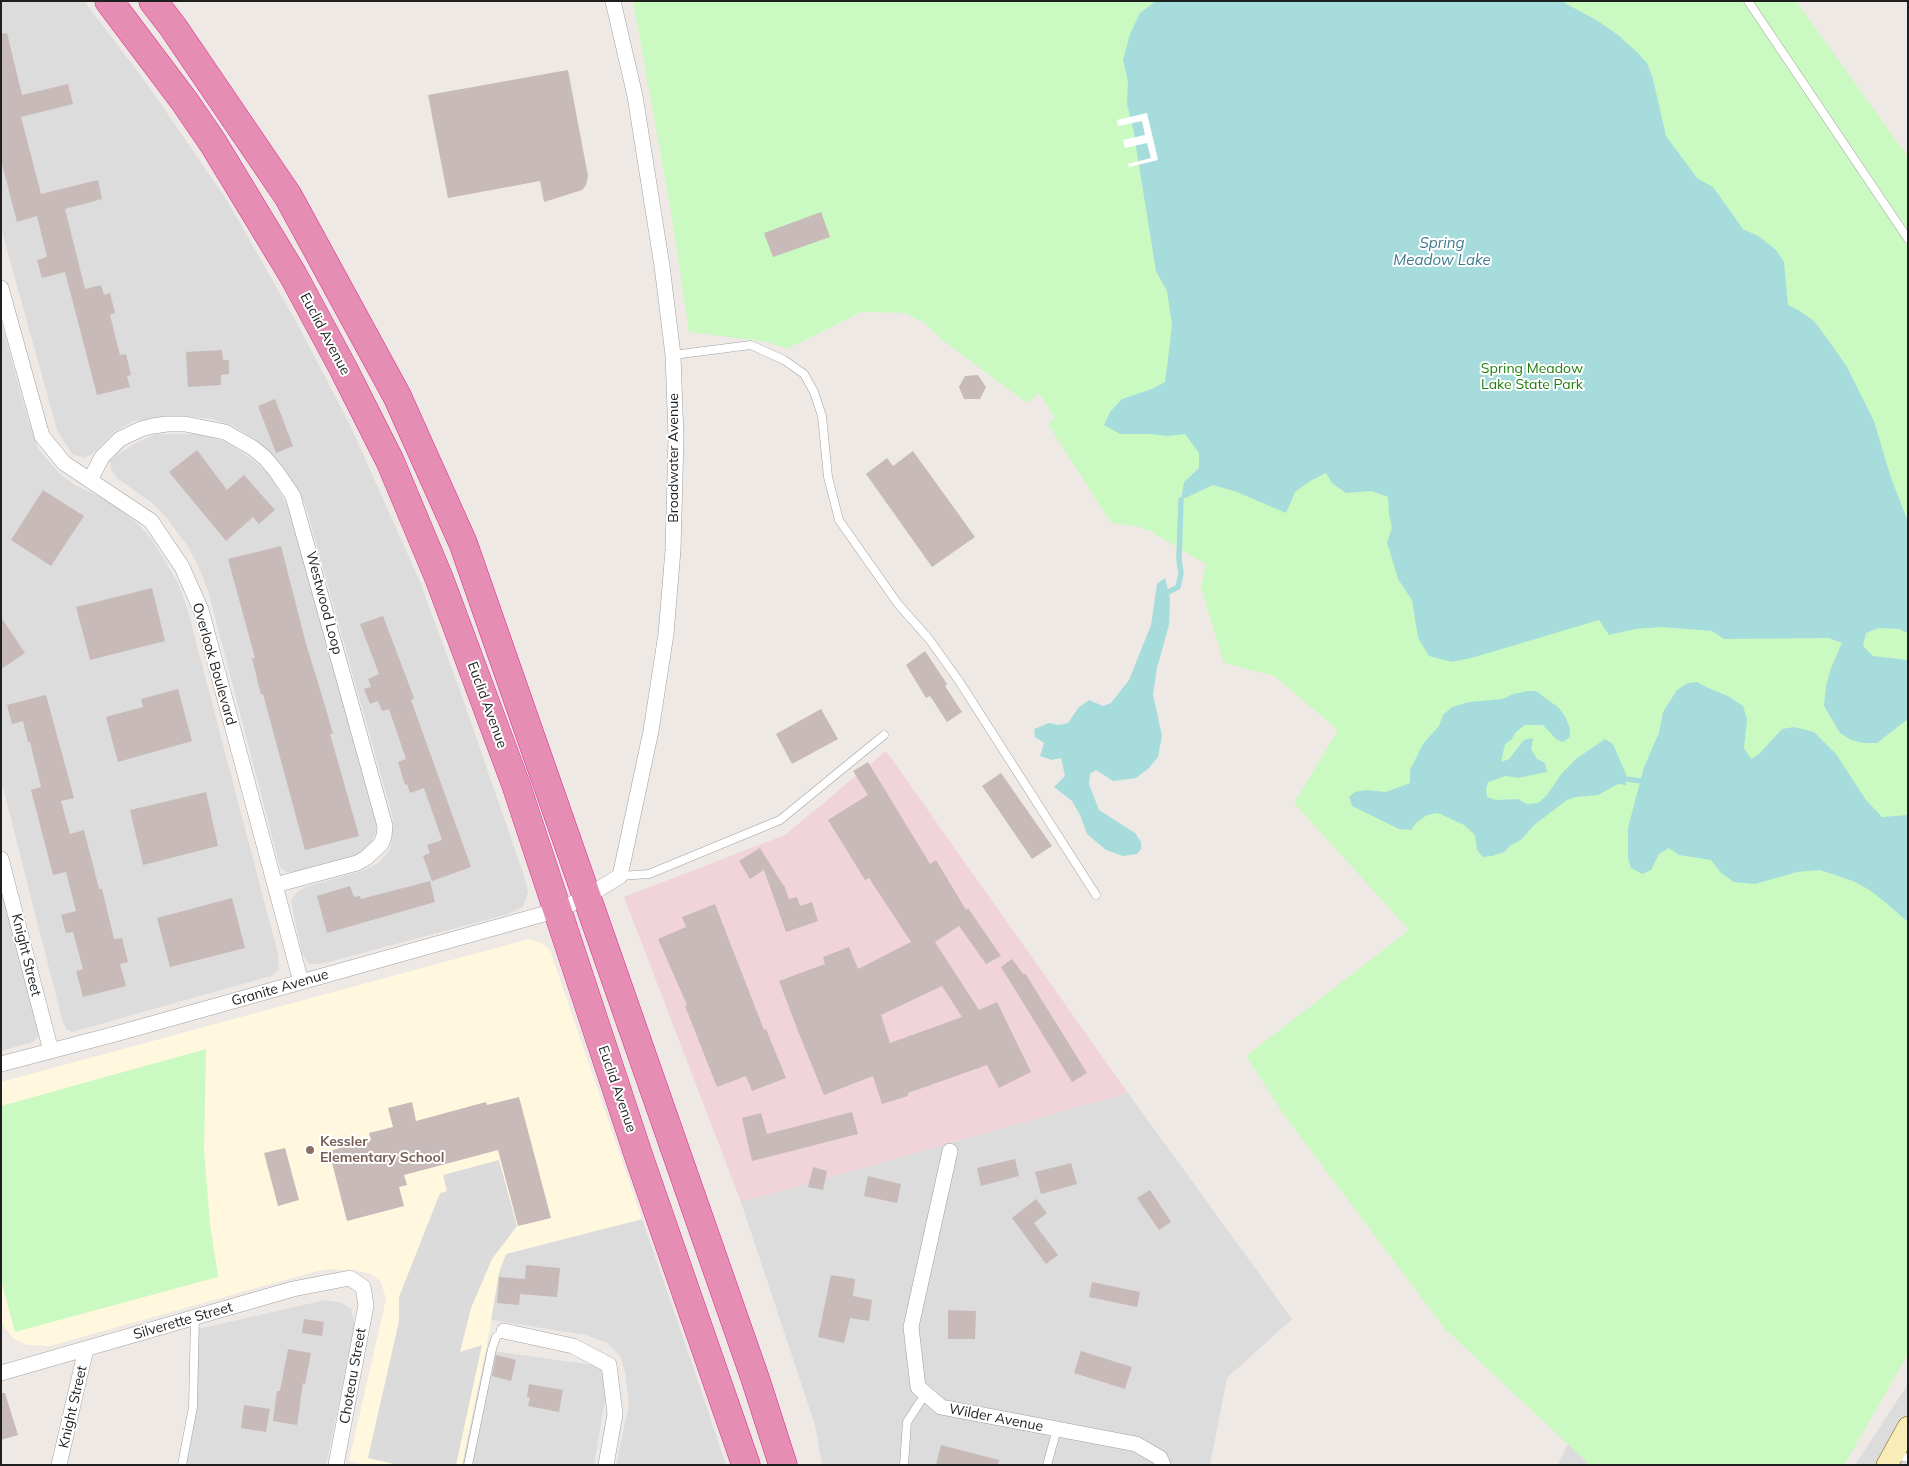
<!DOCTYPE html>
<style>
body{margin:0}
#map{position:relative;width:1909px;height:1466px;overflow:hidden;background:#efe9e5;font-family:Mulish,sans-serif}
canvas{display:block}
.frame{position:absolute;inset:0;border:2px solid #1f1f1f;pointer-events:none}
</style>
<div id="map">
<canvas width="1909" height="1466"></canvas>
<div class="frame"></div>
</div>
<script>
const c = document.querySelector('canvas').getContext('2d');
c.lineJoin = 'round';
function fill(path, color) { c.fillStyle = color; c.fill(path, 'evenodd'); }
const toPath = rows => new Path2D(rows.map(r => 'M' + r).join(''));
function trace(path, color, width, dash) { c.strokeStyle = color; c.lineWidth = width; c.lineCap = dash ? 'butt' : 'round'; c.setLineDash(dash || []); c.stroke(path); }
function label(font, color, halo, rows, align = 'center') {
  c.font = font + ' Mulish,sans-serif'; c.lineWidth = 4; c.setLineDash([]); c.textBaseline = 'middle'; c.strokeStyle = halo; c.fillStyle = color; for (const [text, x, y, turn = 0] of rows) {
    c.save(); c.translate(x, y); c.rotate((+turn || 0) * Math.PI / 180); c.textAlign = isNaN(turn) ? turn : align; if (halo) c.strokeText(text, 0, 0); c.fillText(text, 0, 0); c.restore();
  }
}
fill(toPath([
 [1,1,84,1,148,85,228,202,299,327,350,425,420,582,464,702,524,876,528,892,523,907,508,914,321,964,309,964,302,953,291,901,296,893,305,887,365,870,378,863,390,850,393,818,305,504,278,460,253,438,232,425,211,419,188,416,134,421,114,432,92,454,84,458,72,454,57,430,1,228],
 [1,322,28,419,39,450,59,473,73,484,111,502,140,526,152,539,178,583,186,604,278,954,279,970,271,976,72,1032,66,1029,62,1019,1,780],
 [156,434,199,434,224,441,253,460,272,477,291,513,377,817,376,832,371,843,355,857,292,872,286,872,280,867,209,594,200,570,189,548,165,516,151,502,118,479,111,470,110,461,117,455,134,444],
 [1,884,40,1034,33,1042,1,1051],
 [1128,1093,1292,1319,1227,1378,1210,1465,822,1465,815,1425,741,1202],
 [642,1219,698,1381,726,1465,616,1465,629,1405,625,1372,620,1356,607,1343,586,1335,491,1320,499,1272,506,1254],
 [325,1300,342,1303,351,1309,355,1325,326,1465,182,1465,193,1407,194,1330],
 [486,1350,601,1366,607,1387,594,1465,462,1465],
 [1908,1384,1908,1465,1855,1465],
 [1568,1444,1590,1465,1558,1465]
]), '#dddcdc');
fill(toPath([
 [886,751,1128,1093,741,1202,624,897,785,835]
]), '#f0d4da');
fill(toPath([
 [529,939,542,943,550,950,642,1219,506,1254,499,1272,486,1350,462,1465,365,1465,349,1461,386,1299,381,1282,371,1274,358,1271,331,1269,313,1272,50,1346,27,1345,14,1339,4,1327,1,1320,1,1082]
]), '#fff7de');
fill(toPath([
 [633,1,1796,1,1908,157,1908,1354,1844,1465,1590,1465,1445,1329,1284,1115,1246,1056,1409,930,1294,803,1338,730,1274,676,1224,663,1201,588,1206,564,1150,531,1136,526,1111,523,1048,424,1055,418,1039,393,1027,403,941,339,925,323,905,313,861,312,787,349,768,342,689,332,672,218],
 [206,1049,204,1150,210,1224,218,1277,15,1332,1,1280,1,1106]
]), '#cbf9c2');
fill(toPath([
 [499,1160,517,1226,492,1259,471,1308,460,1352,482,1345,456,1465,399,1465,368,1458,399,1321,399,1297,440,1193,447,1191,443,1175]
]), '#dbdbdb');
fill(toPath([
 [1156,1,1561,1,1598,21,1618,35,1637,52,1647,63,1653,79,1666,136,1697,178,1713,187,1743,229,1760,237,1776,250,1784,262,1788,305,1800,311,1814,321,1829,341,1847,367,1874,421,1890,475,1908,522,1908,633,1899,629,1879,628,1866,633,1863,646,1873,656,1908,660,1908,719,1877,743,1863,743,1851,740,1840,733,1824,706,1826,686,1831,668,1842,643,1829,638,1724,639,1712,631,1661,627,1635,629,1609,635,1599,620,1475,657,1452,662,1429,656,1418,638,1412,600,1398,579,1387,542,1392,528,1389,514,1388,497,1371,491,1346,493,1332,483,1326,473,1310,481,1295,492,1286,513,1237,492,1213,485,1181,500,1184,482,1199,468,1199,453,1185,434,1168,436,1149,434,1120,434,1104,425,1110,412,1122,399,1152,389,1165,382,1169,351,1172,325,1167,291,1156,271,1133,128,1127,104,1128,82,1123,60,1130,34,1140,13],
 [1165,578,1170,598,1169,625,1157,668,1153,694,1162,736,1158,757,1149,768,1136,778,1113,781,1096,770,1090,774,1089,784,1099,810,1135,833,1141,842,1141,849,1137,854,1123,856,1106,850,1087,834,1080,815,1072,801,1054,787,1065,776,1061,758,1052,760,1040,756,1044,743,1035,737,1034,729,1049,723,1058,725,1068,723,1079,707,1089,700,1103,706,1111,703,1129,680,1151,625,1157,584],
 [1697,682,1708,688,1728,696,1743,706,1747,719,1744,748,1751,759,1759,754,1782,729,1794,727,1814,732,1836,754,1866,800,1882,817,1908,815,1908,922,1885,902,1868,889,1853,881,1820,870,1797,872,1755,884,1734,882,1721,873,1711,860,1679,855,1669,848,1659,854,1651,870,1642,874,1631,868,1628,859,1628,828,1644,767,1659,733,1663,712,1677,690,1688,683],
 [1527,691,1536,691,1559,708,1566,718,1570,729,1570,737,1563,742,1557,740,1543,725,1525,725,1516,732,1511,740,1505,744,1501,762,1509,759,1524,740,1533,738,1531,749,1537,759,1545,763,1547,772,1518,778,1506,776,1488,782,1486,789,1487,797,1496,800,1518,799,1527,804,1538,803,1547,795,1562,773,1576,759,1605,739,1613,744,1626,774,1626,785,1618,784,1598,795,1576,797,1567,800,1534,825,1521,840,1511,845,1504,852,1492,856,1483,857,1477,850,1475,835,1464,825,1438,813,1427,815,1416,823,1411,830,1399,829,1352,806,1349,797,1355,792,1366,790,1386,792,1410,783,1410,770,1423,744,1439,726,1443,715,1452,707,1469,702,1502,699,1514,694]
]), '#a6dddc');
fill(toPath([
 [1147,113,1158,160,1129,167,1128,164,1151,158,1147,143,1125,148,1123,140,1145,135,1142,121,1118,126,1117,120]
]), '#fff');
trace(toPath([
 [1168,592,1178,587,1181,574,1179,559,1181,500],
 [1626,779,1641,781]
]), '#a6dddc', 5.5);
fill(toPath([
 [7,33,22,95,68,84,73,104,21,117,41,194,98,180,102,199,65,209,85,289,101,285,104,295,110,293,115,313,110,315,120,355,126,354,131,375,127,376,130,387,97,395,65,272,42,278,37,260,47,257,37,216,17,222,1,160,1,34],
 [568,70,588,176,586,185,582,190,544,202,540,181,448,198,428,95],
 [821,212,830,237,773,257,764,233],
 [222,350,223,360,229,360,229,374,221,375,221,385,188,387,186,352],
 [978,375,986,387,980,399,964,399,959,387,965,376],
 [275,399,293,446,276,453,258,406],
 [197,450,227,490,244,475,275,510,259,524,253,517,226,541,169,472],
 [913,451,975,537,932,567,866,474,887,458,893,466],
 [43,490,84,516,51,566,11,540],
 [281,546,306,644,323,699,333,734,330,734,359,836,305,850,263,694,261,695,252,658,255,658,228,559],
 [152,588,165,641,90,660,76,607],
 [383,616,414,698,411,700,471,867,432,881,423,856,430,853,427,845,442,840,424,788,410,793,407,784,405,785,398,762,406,759,389,709,382,711,378,701,370,704,364,689,371,687,368,679,379,674,360,624],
 [1,617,25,653,1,669],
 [925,651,947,684,945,686,962,712,947,722,930,696,926,698,906,665],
 [178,689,192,741,118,762,106,717,143,707,141,699],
 [46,695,74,798,61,801,70,834,84,830,99,889,102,889,114,939,122,938,128,962,120,964,126,986,83,997,76,971,83,969,73,932,66,933,61,915,76,911,66,872,53,875,31,790,41,787,30,742,28,742,23,721,12,724,7,705],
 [821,709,838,739,792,764,776,734],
 [868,762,930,864,936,860,966,910,968,908,1001,956,986,964,959,926,935,942,979,1010,997,1002,1031,1072,999,1088,987,1065,908,1093,908,1096,882,1104,873,1076,824,1095,798,1031,779,981,825,964,823,957,849,947,858,969,911,942,869,878,865,880,828,820,868,795,853,771],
 [942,986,962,1017,890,1043,881,1015],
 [1001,773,1052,846,1032,859,982,786],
 [206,792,218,846,143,865,130,810],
 [760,848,783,885,784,885,789,899,797,897,800,906,812,902,818,921,786,932,764,870,750,879,739,861],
 [430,881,435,902,327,933,317,896,350,886,354,897,360,896,361,899],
 [232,898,245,948,170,967,157,918],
 [715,904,764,1030,766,1029,786,1078,752,1091,746,1076,717,1087,685,1006,687,1005,658,939,686,927,682,917],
 [1012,959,1024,975,1025,973,1087,1073,1072,1082,1001,967],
 [519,1097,551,1218,518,1226,498,1150,404,1175,407,1185,399,1187,404,1206,347,1221,329,1151,371,1140,369,1133,393,1127,388,1108,412,1102,416,1121,486,1102,487,1105],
 [852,1112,858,1134,752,1161,742,1118,761,1113,767,1134],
 [285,1148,299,1200,278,1206,264,1153],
 [1015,1159,1019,1176,981,1186,977,1168],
 [1071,1163,1077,1184,1041,1194,1035,1172],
 [813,1167,827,1171,823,1190,808,1187],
 [868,1176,901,1184,897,1203,864,1196],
 [1150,1190,1171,1222,1159,1230,1137,1198],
 [1036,1199,1047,1213,1034,1223,1058,1255,1046,1264,1012,1218],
 [526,1265,560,1268,557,1297,520,1294,519,1305,497,1303,499,1277,525,1279],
 [831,1275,855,1279,853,1296,872,1300,869,1321,850,1318,844,1343,818,1337],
 [1092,1282,1140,1292,1137,1307,1089,1297],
 [948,1310,976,1311,975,1339,948,1339],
 [304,1319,324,1322,322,1336,302,1333],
 [288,1349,311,1353,305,1384,303,1383,297,1425,273,1421,277,1391,280,1391],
 [1081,1351,1132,1367,1125,1389,1074,1373],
 [496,1355,516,1360,511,1381,492,1376],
 [529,1384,563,1390,559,1412,528,1406,530,1398,527,1397],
 [1,1393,5,1393,18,1435,1,1440],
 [244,1405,270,1409,266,1432,241,1428],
 [941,1445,999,1460,998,1465,936,1465]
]), '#c7bab8');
const lane = toPath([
 [1748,1,1908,239],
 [673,355,751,345,784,360,804,374,814,392,822,416,828,477,839,520,898,604,929,639,959,681,1096,895],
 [620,876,649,874,780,820,884,735],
 [1895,1455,1908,1458],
 [182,1465,193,1407,195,1317],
 [468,1465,492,1349,496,1337,504,1331],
 [904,1465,907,1422,926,1393],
 [1047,1465,1057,1429]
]);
const street = toPath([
 [1,288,42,436,64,463,151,521,182,567,201,610,301,982],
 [90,480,102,457,120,439,141,429,153,426,167,424,185,424,225,432,253,448,265,458,276,471,293,496,385,826,384,836,381,844,366,858,357,863,275,885],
 [1,859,51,1051],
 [1,1064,119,1033,558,910,586,897,620,876,651,731,666,634,673,550,676,438,673,355,662,266,635,96,613,1],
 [950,1151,911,1327,918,1387,941,1407,1136,1444,1160,1458,1163,1465],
 [504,1331,573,1346,609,1365,615,1414,606,1465],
 [1,1373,293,1289,350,1278,363,1287,366,1305,336,1465],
 [59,1465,86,1349]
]);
const secondary = toPath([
 [1887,1465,1908,1427]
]);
const highway = toPath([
 [109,1,185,102,213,143,293,275,343,368,390,461,439,578,516,785,639,1157,746,1465],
 [153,1,173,27,288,196,397,396,463,543,755,1378,783,1465]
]);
trace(lane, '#a0a0a0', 9);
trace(street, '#a0a0a0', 16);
trace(secondary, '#756606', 22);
trace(highway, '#d92690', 29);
trace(lane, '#fff', 8);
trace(street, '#fff', 15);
trace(secondary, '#f9ecb9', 21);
trace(highway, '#e68db4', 28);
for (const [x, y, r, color] of [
 [310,1150,5,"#8d6e63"]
]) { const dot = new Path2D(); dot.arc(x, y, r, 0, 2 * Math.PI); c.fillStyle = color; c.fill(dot); trace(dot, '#fff', 2); }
label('14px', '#1f1f1f', '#fff', [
 ["Euclid Avenue",325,334,62],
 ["Broadwater Avenue",674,458,-90],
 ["Westwood Loop",324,603,75],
 ["Overlook Boulevard",214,664,74],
 ["Euclid Avenue",487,705,70],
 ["Knight Street",26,955,76],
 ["Granite Avenue",280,988,-16],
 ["Euclid Avenue",617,1089,71],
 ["Silverette Street",183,1321,-16],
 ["Choteau Street",353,1376,-80],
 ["Knight Street",73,1407,-77],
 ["Wilder Avenue",996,1418,11]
]);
label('14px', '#1f7d0c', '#fff', [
 ["Spring Meadow",1532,369],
 ["Lake State Park",1532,385]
]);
label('bold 14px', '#785e54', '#fff', [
 ["Kessler",320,1142],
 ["Elementary School",320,1158]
], 'left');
label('italic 15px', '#3f7b8f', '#fff', [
 ["Spring",1442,243],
 ["Meadow Lake",1442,260]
]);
</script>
